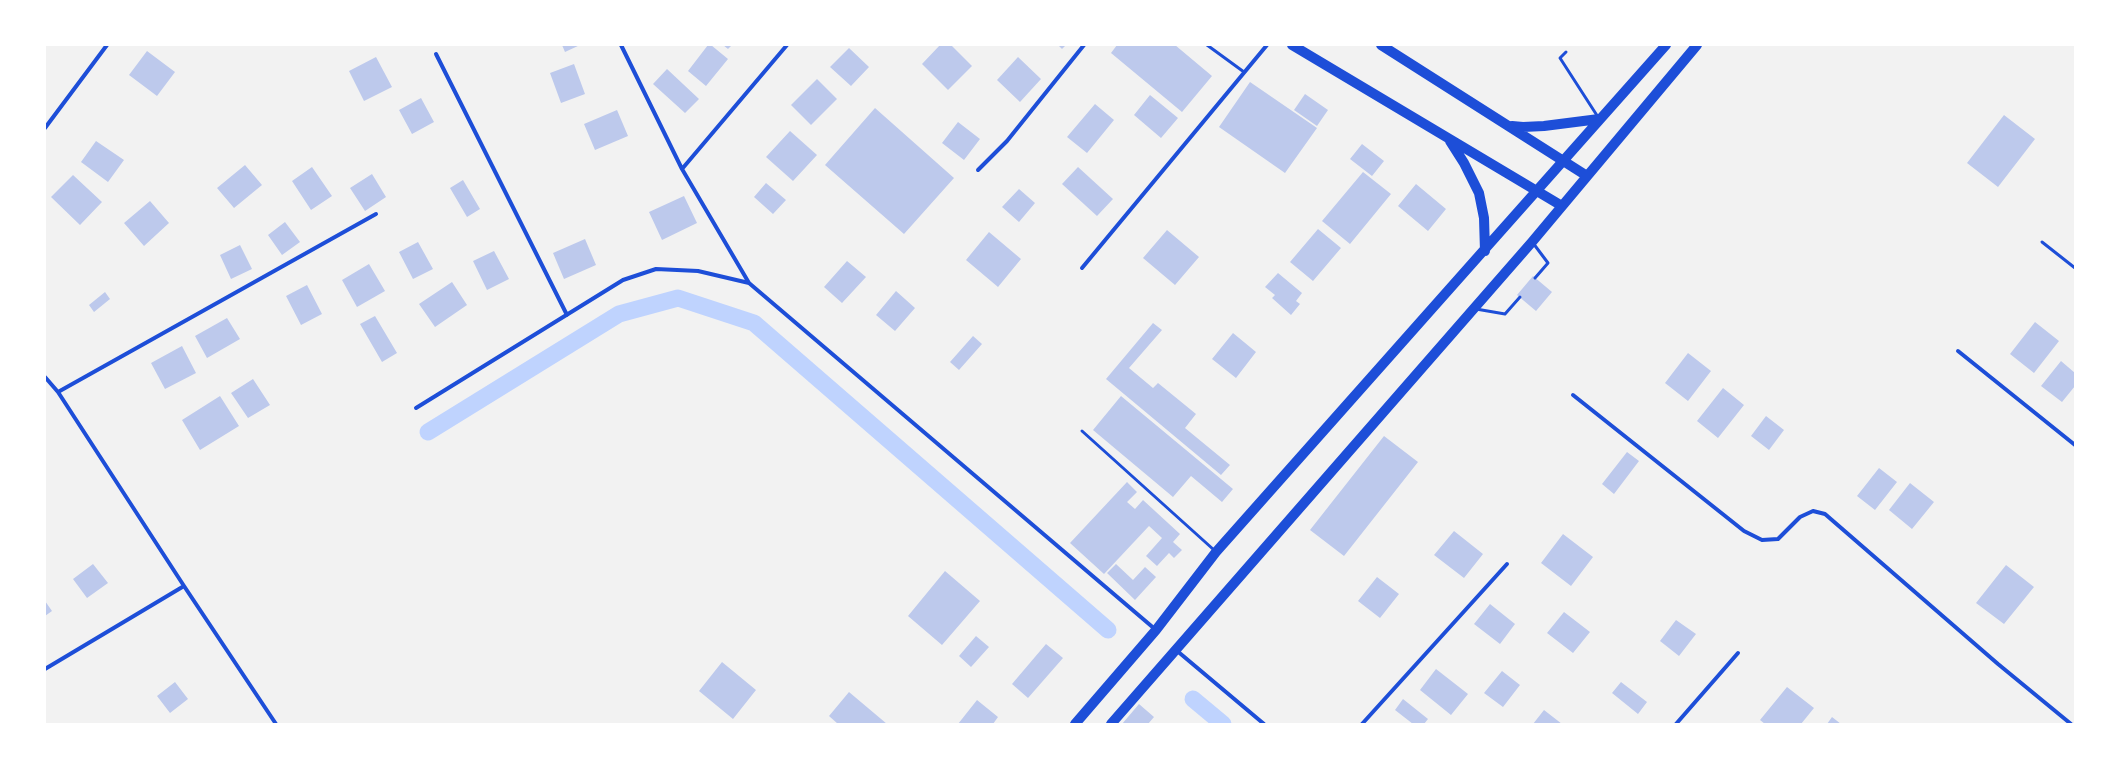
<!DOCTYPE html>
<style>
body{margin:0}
#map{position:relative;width:2120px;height:769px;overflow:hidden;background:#f2f2f2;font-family:"Noto Sans",sans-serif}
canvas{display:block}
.frame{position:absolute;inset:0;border:46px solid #fff;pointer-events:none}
</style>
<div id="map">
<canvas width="2120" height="769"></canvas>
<div class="frame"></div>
</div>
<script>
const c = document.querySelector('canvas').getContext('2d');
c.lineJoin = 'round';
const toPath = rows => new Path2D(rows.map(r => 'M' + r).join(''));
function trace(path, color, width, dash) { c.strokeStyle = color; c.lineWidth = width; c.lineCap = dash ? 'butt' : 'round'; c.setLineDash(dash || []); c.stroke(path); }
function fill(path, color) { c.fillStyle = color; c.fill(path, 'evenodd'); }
trace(toPath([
 [428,432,619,314,678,298,754,323,1108,630],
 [1193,699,1223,724]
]), '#bfd3fe', 17);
fill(toPath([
 [562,45,580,45,565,52],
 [708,45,711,45,728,59,706,86,688,71],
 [723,45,732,45,728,49],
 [940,45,951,45,972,66,948,90,922,64],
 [1058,45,1066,45,1062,49],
 [1117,45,1175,45,1212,76,1182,112,1111,53],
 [849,48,869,67,851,86,830,67],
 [147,51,175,72,157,96,129,75],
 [376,57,392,87,364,101,349,71],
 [1018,57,1041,79,1020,102,997,80],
 [574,64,585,94,561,103,550,73],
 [667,69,699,99,685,113,653,84],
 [817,79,837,99,811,125,791,105],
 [1250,82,1317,128,1285,173,1219,127],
 [1305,94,1328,110,1317,126,1294,110],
 [1150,95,1178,118,1161,138,1134,115],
 [421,98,434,122,412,134,399,110],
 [1095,104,1114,120,1087,153,1067,137],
 [875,108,954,178,904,234,825,165],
 [617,110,628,136,595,150,584,124],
 [2004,115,2035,139,1998,187,1967,163],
 [958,122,980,139,964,160,942,143],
 [790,131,817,155,793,181,766,157],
 [96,141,124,160,108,182,81,162],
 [1362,144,1384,161,1372,176,1350,159],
 [245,165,262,185,234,208,217,188],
 [312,167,332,196,311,210,292,181],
 [1078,167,1113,199,1097,216,1062,184],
 [1363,172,1391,194,1350,244,1322,221],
 [372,174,386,197,365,211,350,188],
 [73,175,102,202,80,225,51,197],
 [463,180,480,209,467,217,450,188],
 [766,183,786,200,773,214,754,197],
 [1416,184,1446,209,1428,231,1398,206],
 [1019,189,1035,203,1019,222,1002,207],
 [684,196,697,223,662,240,649,212],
 [150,201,169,223,144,246,124,223],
 [285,222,300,242,282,255,268,235],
 [1318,229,1341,248,1313,281,1290,262],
 [1167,230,1199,257,1175,285,1143,258],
 [989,232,1021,259,998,287,966,260],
 [585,239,596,265,564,279,553,253],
 [418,242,433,269,413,279,399,252],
 [240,245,252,269,231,279,220,255],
 [494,251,509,279,487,290,473,261],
 [847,261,866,277,842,303,824,287],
 [369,264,385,291,357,307,342,280],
 [1278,273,1302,293,1296,301,1300,304,1291,315,1272,298,1275,295,1265,287],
 [1533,276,1552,292,1536,311,1517,295],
 [452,282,467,305,435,327,419,304],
 [307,285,322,314,301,325,286,296],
 [896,291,915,308,895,331,876,315],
 [105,292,110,299,94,312,89,305],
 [375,316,397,353,382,362,360,324],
 [227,318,240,339,207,358,195,336],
 [2035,322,2059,341,2034,373,2010,354],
 [1153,323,1162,330,1129,368,1153,388,1158,383,1196,414,1185,428,1230,465,1221,475,1106,379],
 [1233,333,1256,352,1236,378,1212,359],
 [973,336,982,344,959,370,950,362],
 [182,346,196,373,165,389,151,363],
 [1688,353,1711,371,1688,401,1665,383],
 [2061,361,2075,373,2075,386,2062,402,2041,386],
 [253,379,270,405,248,418,231,393],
 [1723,388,1744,405,1718,438,1697,421],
 [220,396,239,426,200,450,182,420],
 [1121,396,1233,489,1222,502,1191,476,1173,497,1093,430],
 [1766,416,1784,430,1769,450,1751,436],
 [1384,436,1418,462,1344,556,1310,530],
 [1627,452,1639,461,1614,494,1602,484],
 [1879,468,1897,482,1875,510,1857,496],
 [1127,482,1137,492,1127,502,1135,509,1143,500,1180,534,1173,542,1182,550,1174,558,1169,553,1157,566,1146,556,1162,538,1149,526,1104,574,1070,543],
 [1910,483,1934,502,1912,529,1889,510],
 [1454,531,1483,554,1464,578,1434,555],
 [1563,534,1593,557,1571,586,1541,563],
 [93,564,108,583,87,598,73,579],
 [1116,564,1133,580,1145,567,1156,577,1135,600,1107,573],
 [2006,565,2034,587,2004,624,1976,603],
 [945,571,980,601,942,645,908,616],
 [1377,577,1399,594,1380,618,1358,601],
 [45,601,52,611,45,616],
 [1490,604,1515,624,1500,644,1474,624],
 [1564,612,1590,632,1573,653,1547,633],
 [1676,620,1696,634,1679,656,1660,641],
 [976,636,989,647,971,667,959,656],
 [1046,644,1063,658,1028,698,1012,684],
 [722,662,756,690,733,719,699,691],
 [1436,669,1468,694,1451,715,1420,690],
 [1502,671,1520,685,1503,707,1484,693],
 [175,682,188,699,170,713,157,696],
 [1621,682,1647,702,1638,714,1612,693],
 [1787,687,1814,708,1801,724,1765,724,1760,720],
 [849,692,887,724,838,724,829,716],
 [1403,699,1428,719,1424,724,1413,724,1395,710],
 [977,700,998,717,993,724,958,724],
 [1139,704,1154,717,1148,724,1122,724],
 [1544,710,1562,724,1533,724],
 [1832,717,1841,724,1827,724]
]), '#bdc9ec');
trace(toPath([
 [1207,45,1244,72],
 [1566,52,1560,58,1598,117],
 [2042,242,2075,268],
 [1533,243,1548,263,1535,278],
 [1476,309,1505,314,1520,297],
 [1082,431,1214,550]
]), '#1d4ed8', 3);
trace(toPath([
 [621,45,682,169,749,283],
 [436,54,567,315],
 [45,128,107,45],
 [682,169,787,45],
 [978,170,1007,141,1084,45],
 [1082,268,1267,45],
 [1958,351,2075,445],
 [45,377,58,392,184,586,276,724],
 [58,392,376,214],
 [1573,395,1744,531,1762,540,1778,539,1800,517,1813,511,1825,514,1998,664,2071,724],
 [416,408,623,280,656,269,698,271,749,283,1156,630],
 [1176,650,1264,724],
 [45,669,184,586],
 [1362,724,1507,564],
 [1676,724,1738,653]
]), '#1d4ed8', 4);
trace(toPath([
 [1292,45,1562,206],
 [1381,45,1587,176],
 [1512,126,1523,127,1544,126,1599,119],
 [1450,141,1464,163,1479,193,1484,218,1485,251],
 [1075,724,1156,630,1216,552,1666,45],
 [1111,724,1532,242,1697,45]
]), '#1d4ed8', 10);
</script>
